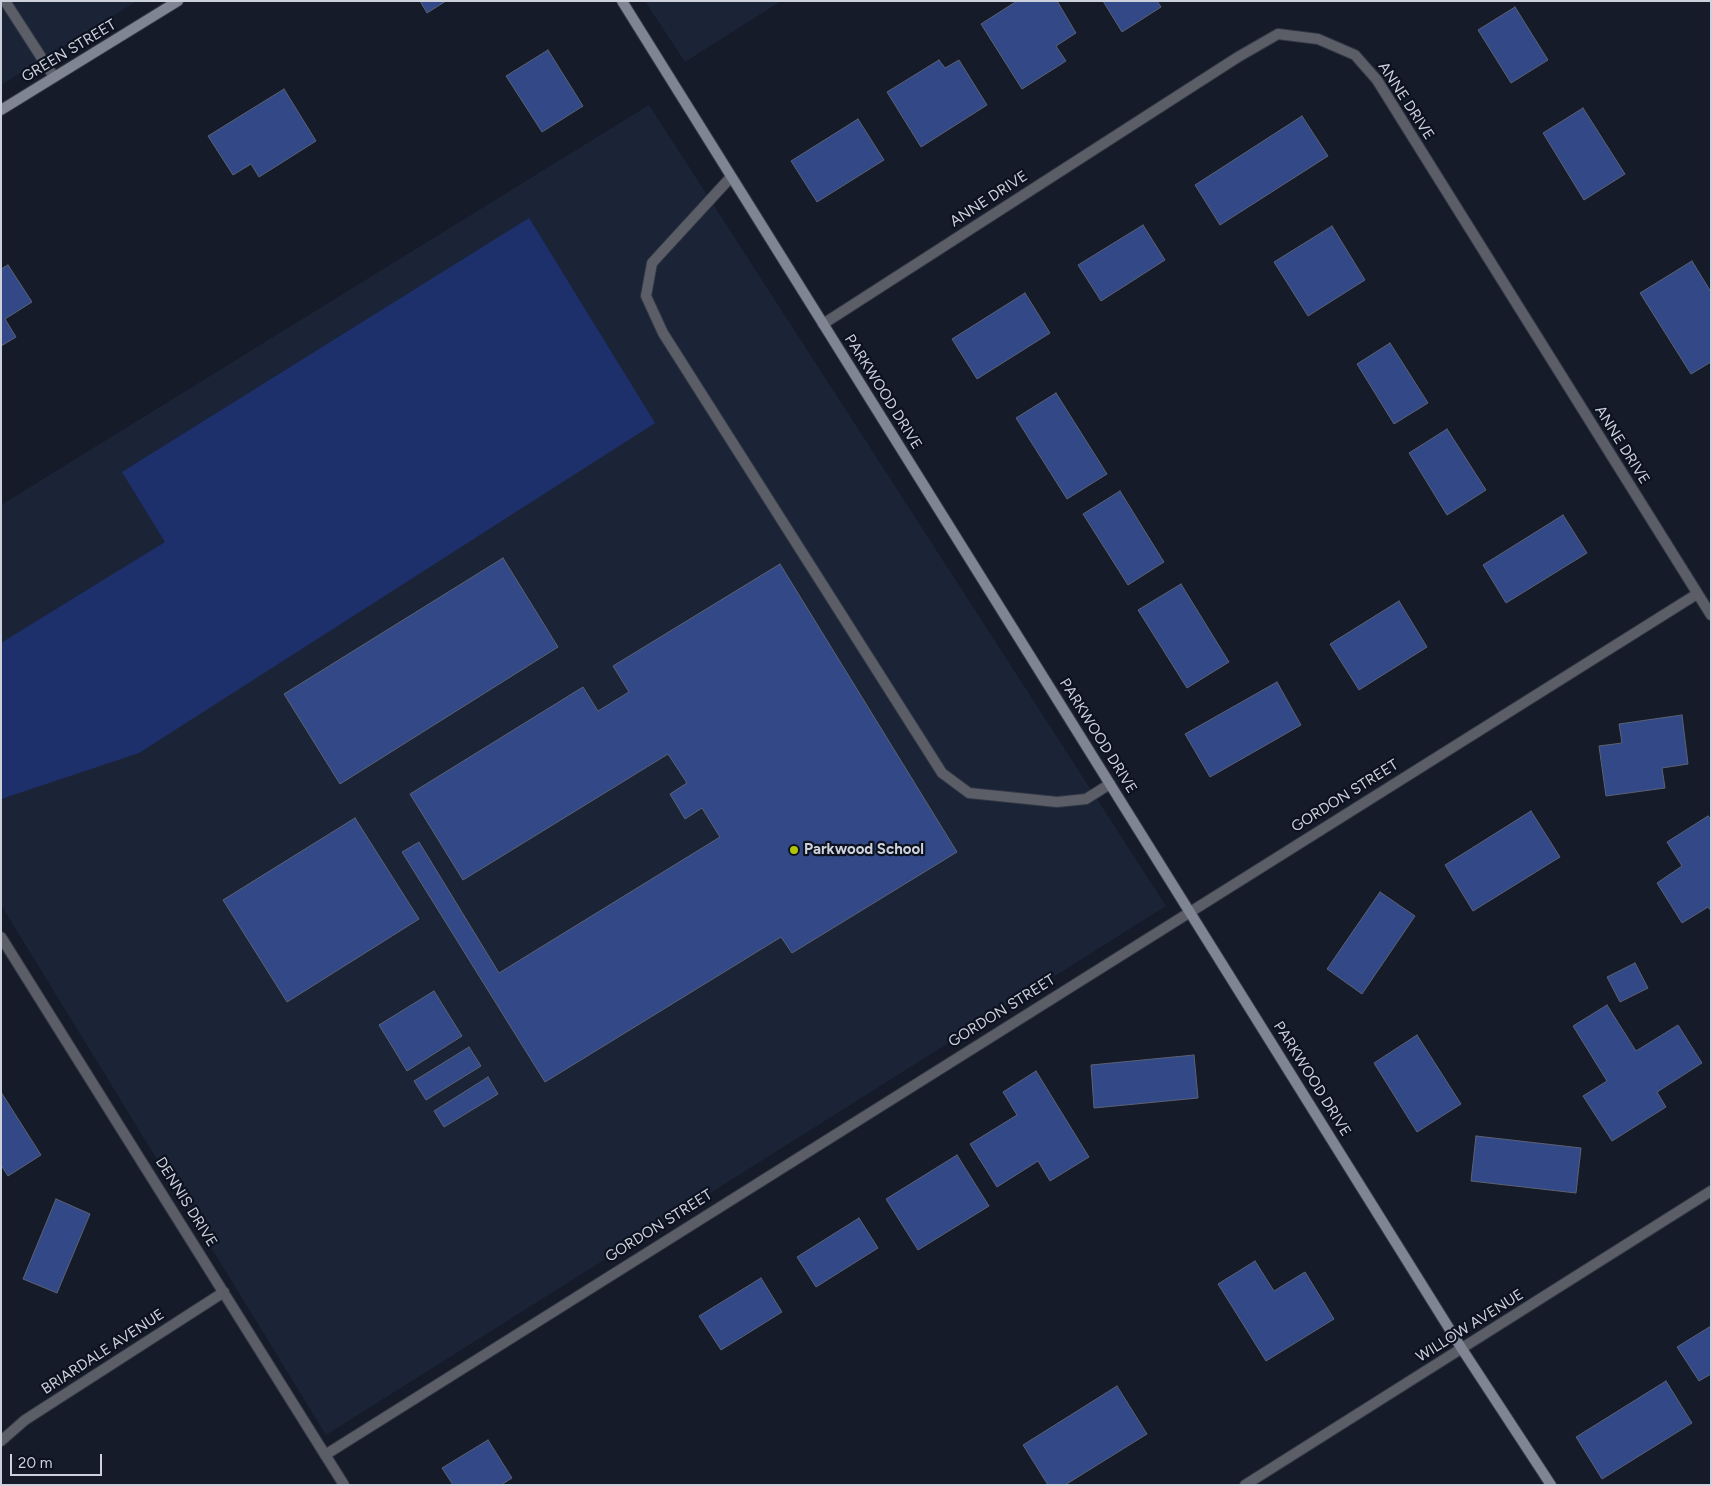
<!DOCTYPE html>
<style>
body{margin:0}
#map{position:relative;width:1712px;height:1486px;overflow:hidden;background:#151b29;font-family:Figtree,sans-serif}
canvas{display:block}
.frame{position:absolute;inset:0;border:2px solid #cdd1db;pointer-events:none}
.scale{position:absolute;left:10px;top:1454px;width:92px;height:22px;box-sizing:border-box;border:2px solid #cdd1db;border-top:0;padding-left:6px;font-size:15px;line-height:18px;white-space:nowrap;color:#cdd1db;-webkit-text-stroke:4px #0c1220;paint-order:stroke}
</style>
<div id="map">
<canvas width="1712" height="1486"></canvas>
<div class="frame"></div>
<div class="scale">20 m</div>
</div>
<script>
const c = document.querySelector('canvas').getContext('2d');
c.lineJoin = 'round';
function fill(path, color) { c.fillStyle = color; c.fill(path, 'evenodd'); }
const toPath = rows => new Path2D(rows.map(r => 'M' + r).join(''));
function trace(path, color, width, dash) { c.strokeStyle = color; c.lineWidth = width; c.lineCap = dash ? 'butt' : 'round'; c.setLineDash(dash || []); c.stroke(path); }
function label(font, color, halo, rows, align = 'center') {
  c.font = font + ' Figtree,sans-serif'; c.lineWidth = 4.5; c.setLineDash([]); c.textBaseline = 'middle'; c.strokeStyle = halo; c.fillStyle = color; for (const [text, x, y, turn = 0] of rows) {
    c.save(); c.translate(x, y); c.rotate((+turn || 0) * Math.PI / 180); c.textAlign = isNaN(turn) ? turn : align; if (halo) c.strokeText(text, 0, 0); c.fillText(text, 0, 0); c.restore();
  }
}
fill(toPath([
 [1,1,137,1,1,85],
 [645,1,781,1,685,62],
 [649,105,1166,906,326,1435,1,905,1,505]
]), '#1b2337');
fill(toPath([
 [529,218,655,423,139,753,1,799,1,643,165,542,122,472]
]), '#1e306b');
const building = toPath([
 [420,1,446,1,427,13,420,1],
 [1017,1,1057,1,1076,33,1056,46,1066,61,1022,89,981,24,1017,1],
 [1103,1,1157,1,1161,7,1122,32,1103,1],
 [1515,7,1548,60,1511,83,1478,30,1515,7],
 [548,50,583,106,542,132,506,76,548,50],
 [939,60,945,68,959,60,987,105,921,147,887,92,939,60],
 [284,89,316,141,259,177,251,164,233,175,208,136,284,89],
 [1583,108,1625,174,1584,200,1543,133,1583,108],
 [1302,116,1328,156,1220,225,1195,185,1302,116],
 [858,119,884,160,817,202,791,161,858,119],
 [1143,225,1165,260,1101,301,1078,265,1143,225],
 [1332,226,1365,280,1308,316,1274,262,1332,226],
 [1692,261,1711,292,1711,362,1691,374,1640,293,1692,261],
 [8,265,32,302,5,319,16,337,1,346,1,269,8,265],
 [1025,293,1050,333,977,379,952,339,1025,293],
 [1390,343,1428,403,1394,424,1357,364,1390,343],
 [1056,393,1107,474,1067,499,1016,418,1056,393],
 [1447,429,1486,490,1447,515,1409,453,1447,429],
 [1120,491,1164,562,1128,585,1083,514,1120,491],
 [1563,515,1587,553,1506,603,1483,565,1563,515],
 [503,558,558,647,340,784,284,694,503,558],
 [780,564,957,852,792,953,781,937,545,1082,402,852,419,842,499,973,720,837,702,808,685,819,670,794,687,783,668,754,463,880,410,794,583,687,598,711,629,692,613,666,780,564],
 [1181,584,1229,662,1187,688,1138,610,1181,584],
 [1399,601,1427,647,1359,690,1330,644,1399,601],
 [1277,682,1301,725,1210,777,1185,734,1277,682],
 [1682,715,1688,764,1662,768,1665,788,1606,796,1599,746,1622,743,1619,724,1682,715],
 [1531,811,1560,857,1473,911,1445,865,1531,811],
 [1708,816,1711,819,1711,911,1708,907,1682,923,1657,883,1682,866,1667,842,1708,816],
 [355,818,419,919,287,1002,223,900,355,818],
 [1380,892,1415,916,1362,994,1327,969,1380,892],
 [1635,963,1648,988,1620,1002,1607,977,1635,963],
 [434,991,462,1036,407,1071,379,1025,434,991],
 [1607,1005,1636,1051,1678,1025,1702,1063,1657,1092,1666,1107,1612,1141,1583,1096,1607,1081,1573,1026,1607,1005],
 [1417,1035,1461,1104,1417,1132,1374,1063,1417,1035],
 [469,1047,481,1066,426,1100,414,1081,469,1047],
 [1194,1055,1198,1098,1094,1108,1091,1065,1194,1055],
 [1036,1071,1089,1157,1050,1181,1038,1161,997,1187,970,1144,1017,1115,1003,1092,1036,1071],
 [488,1077,498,1094,444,1127,434,1111,488,1077],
 [1,1092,41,1155,8,1176,1,1165,1,1092],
 [1476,1136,1581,1148,1576,1193,1471,1181,1476,1136],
 [957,1155,989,1206,918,1250,886,1199,957,1155],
 [56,1199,90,1214,57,1293,23,1279,56,1199],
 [859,1218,878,1248,816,1287,797,1257,859,1218],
 [1255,1261,1274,1291,1305,1272,1334,1319,1266,1361,1218,1284,1255,1261],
 [761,1278,782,1312,721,1350,699,1316,761,1278],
 [1711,1326,1711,1374,1699,1381,1677,1347,1711,1326],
 [1666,1381,1692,1423,1602,1479,1576,1437,1666,1381],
 [1117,1386,1147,1434,1065,1485,1048,1485,1023,1445,1117,1386],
 [488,1440,512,1478,501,1485,453,1485,442,1468,488,1440]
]);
fill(building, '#334887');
trace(building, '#5b6273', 1);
const lane = toPath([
 [5,1,54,77],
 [731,177,652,263,646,296,663,333,942,773,969,793,1057,802,1086,799,1110,784]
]);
const street = toPath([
 [823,324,1238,57,1278,34,1318,39,1355,55,1377,80,1711,615],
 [1,937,344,1485],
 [1,1441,25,1420,224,1292],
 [325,1455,1697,594],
 [1245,1485,1711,1191]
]);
const secondary = toPath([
 [622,1,1462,1349,1551,1485],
 [1,110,178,1]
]);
trace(lane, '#323845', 12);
trace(street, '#323845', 12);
trace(secondary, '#323845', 12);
trace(lane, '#5b5e66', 10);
trace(street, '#5b5e66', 10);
trace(secondary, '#7f8592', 10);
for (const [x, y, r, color] of [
 [794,850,5,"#afc507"]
]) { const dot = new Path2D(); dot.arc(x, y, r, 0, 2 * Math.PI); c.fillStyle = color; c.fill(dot); trace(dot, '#0c1220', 2); }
label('15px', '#cdd1db', '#0c1220', [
 ["GREEN STREET",69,51,-31],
 ["ANNE DRIVE",1406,101,57],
 ["ANNE DRIVE",989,199,-33],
 ["PARKWOOD DRIVE",883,392,58],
 ["ANNE DRIVE",1622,445,58],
 ["PARKWOOD DRIVE",1098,736,58],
 ["GORDON STREET",1345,796,-32],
 ["GORDON STREET",1002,1011,-32],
 ["PARKWOOD DRIVE",1312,1079,58],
 ["DENNIS DRIVE",186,1202,58],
 ["GORDON STREET",659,1226,-32],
 ["WILLOW AVENUE",1470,1326,-32],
 ["BRIARDALE AVENUE",103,1352,-33]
]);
label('bold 15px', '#cdd1db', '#0c1220', [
 ["Parkwood School",804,850]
], 'left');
</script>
